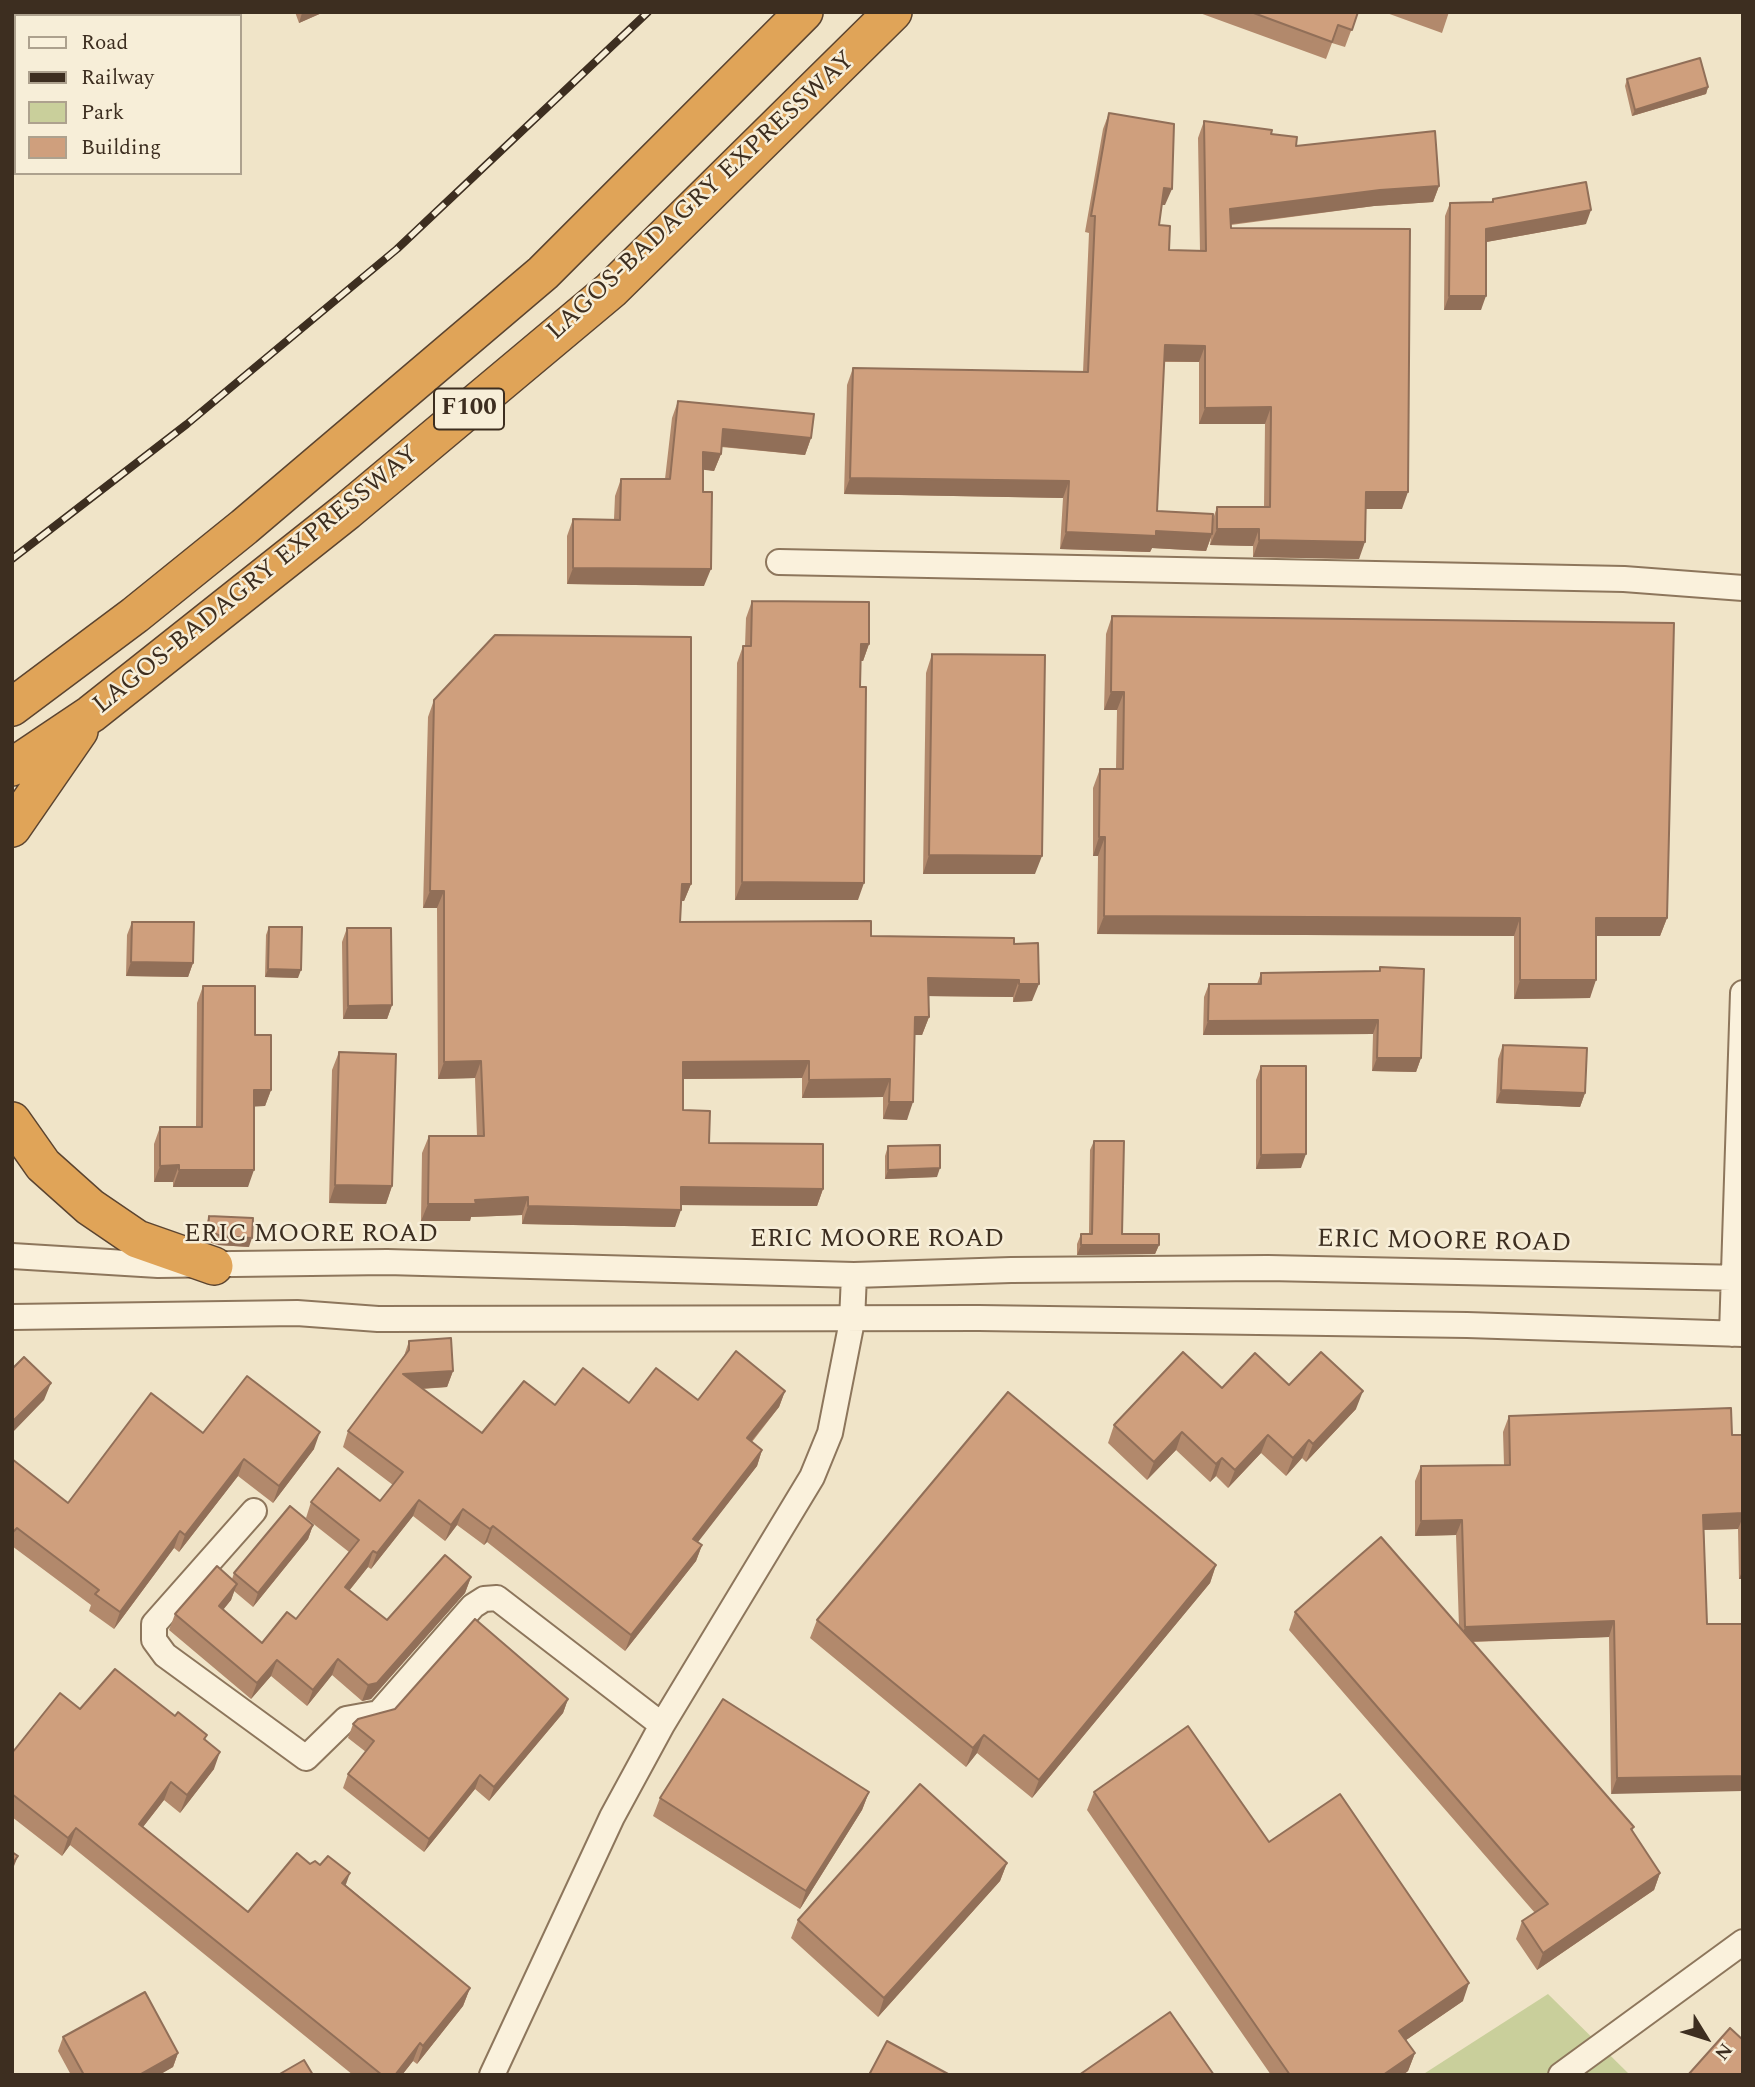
<!DOCTYPE html>
<style>
body{margin:0}
#map{position:relative;width:1755px;height:2087px;overflow:hidden;background:#f0e4c8;font-family:Spectral,serif}
canvas{display:block}
.frame{position:absolute;inset:0;border:14px solid #3d2e20;pointer-events:none}
.legend{position:absolute;left:14px;top:14px;width:228px;height:161px;box-sizing:border-box;background:#f7eed8;border:2px solid #ada18e;margin:0;padding:9px 12px;list-style:none;font-size:21px;color:#3d2e20}
.legend li{display:flex;align-items:center;gap:14px;height:35px}
.legend b{width:35px;border:2px solid #ada18e}
.north{position:absolute;left:1671px;top:2003px;width:70px;height:70px;-webkit-text-stroke:5px #f7eed8;paint-order:stroke;rotate:128deg;font-size:19px;font-weight:700;line-height:28px;text-align:center;color:#3d2e20}
.north::after{content:'';display:block;margin:auto;width:24px;height:32px;background:#3d2e20;clip-path:polygon(50% 0,100% 100%,50% 72%,0 100%)}
</style>
<div id="map">
<canvas width="1755" height="2087"></canvas>
<div class="frame"></div>
<ul class="legend">
<li><b style="height:9px;background:#faf1dc"></b>Road</li>
<li><b style="height:9px;background:#3d2e20"></b>Railway</li>
<li><b style="height:19px;background:#c9cf9b"></b>Park</li>
<li><b style="height:19px;background:#cf9f7d"></b>Building</li>
</ul>
<div class="north">N</div>
</div>
<script>
const c = document.querySelector('canvas').getContext('2d');
c.lineJoin = 'round';
function fill(path, color) { c.fillStyle = color; c.fill(path, 'evenodd'); }
const toPath = rows => new Path2D(rows.map(r => 'M' + r).join(''));
function trace(path, color, width, dash) { c.strokeStyle = color; c.lineWidth = width; c.lineCap = dash ? 'butt' : 'round'; c.setLineDash(dash || []); c.stroke(path); }
function label(font, color, halo, rows, align = 'center') {
  c.font = font + ' Spectral,serif'; c.lineWidth = 5; c.setLineDash([]); c.textBaseline = 'middle'; c.strokeStyle = halo; c.fillStyle = color; for (const [text, x, y, turn = 0] of rows) {
    c.save(); c.translate(x, y); c.rotate((+turn || 0) * Math.PI / 180); c.textAlign = isNaN(turn) ? turn : align; if (halo) c.strokeText(text, 0, 0); c.fillText(text, 0, 0); c.restore();
  }
}
fill(toPath([
 [1548,1994,1630,2075,1422,2075]
]), '#c9cf9b');
const minor = toPath([
 [779,562,1624,579,1743,588],
 [12,1256,158,1265,387,1262,854,1275,1011,1270,1268,1268,1743,1278],
 [12,1317,297,1313,378,1319,979,1318,1467,1325,1743,1334],
 [1732,1334,1743,993],
 [254,1511,154,1624,154,1640,165,1655,306,1758,346,1719,379,1713,473,1606,484,1599,497,1598,662,1725],
 [492,2075,612,1817,662,1725,812,1477,830,1433,852,1321,854,1275],
 [1561,2075,1743,1942]
]);
const highway = toPath([
 [12,707,135,615,244,527,543,273,804,12],
 [12,767,91,714,347,511,611,290,893,12],
 [12,828,79,731],
 [12,1121,43,1165,90,1207,137,1239,214,1266]
]);
trace(minor, '#8d765c', 28);
trace(highway, '#5b4430', 40);
trace(minor, '#faf1dc', 24);
trace(highway, '#e0a458', 37);
const rail = toPath([
 [12,559,187,424,397,249,648,12]
]);
trace(rail, '#3d2e20', 8);
trace(rail, '#f7eed8', 5, [16]);
fill(toPath([
 [295,12,324,12,299,23],
 [1197,12,1358,12,1345,47,1332,43,1326,59],
 [1384,12,1449,12,1442,33],
 [1627,79,1708,87,1706,94,1632,116,1625,86],
 [1109,113,1165,205,1162,205,1159,225,1169,250,1200,251,1198,138,1204,121,1271,134,1296,146,1439,186,1433,202,1374,206,1231,225,1231,228,1402,509,1366,509,1359,559,1253,557,1253,546,1210,545,1211,537,1206,551,1152,548,1150,552,1060,549,1063,498,844,494,847,385,853,368,1083,372,1089,233,1085,232,1103,129],
 [1164,362,1199,362,1199,424,1265,424,1264,507,1217,507,1213,519,1157,511],
 [1493,199,1586,224,1486,242,1481,310,1444,310,1445,216,1450,203,1491,202],
 [678,401,811,438,805,455,721,447,721,454,714,471,703,469,704,586,567,584,567,536,573,519,614,519,615,496,621,479,665,479,672,418],
 [752,601,869,644,863,661,860,661,858,900,735,900,737,663,743,646,745,646,746,618],
 [1112,616,1667,918,1660,936,1596,936,1590,998,1514,999,1514,936,1097,934,1098,856,1093,856,1093,788,1100,769,1116,769,1117,710,1104,710,1106,634],
 [932,654,1035,874,923,874,926,673],
 [434,700,691,884,684,901,681,901,680,922,871,936,1014,944,1032,1001,1013,1002,1013,997,928,996,929,1017,922,1035,915,1035,907,1120,883,1119,883,1097,802,1098,802,1078,683,1079,683,1110,709,1143,823,1189,817,1206,681,1205,675,1227,522,1224,522,1215,471,1217,470,1221,421,1221,422,1153,429,1136,477,1136,475,1078,438,1079,437,908,423,908,428,717],
 [132,922,193,963,188,977,126,976,127,935],
 [269,927,298,978,265,977,266,935],
 [347,928,392,1005,387,1019,343,1019,342,942],
 [1380,967,1421,1058,1416,1072,1372,1071,1373,1034,1203,1035,1204,997,1209,984,1257,984,1261,973,1379,971],
 [203,986,255,1035,271,1090,265,1106,254,1106,248,1187,173,1187,173,1182,154,1182,154,1144,160,1127,196,1127,197,1003],
 [1503,1045,1585,1093,1580,1107,1496,1103,1498,1059],
 [339,1052,392,1186,386,1204,329,1203,332,1070],
 [1261,1066,1301,1168,1256,1169,1256,1080],
 [1094,1141,1122,1234,1159,1245,1155,1254,1077,1255,1077,1244,1081,1234,1089,1234,1090,1150],
 [888,1146,937,1177,885,1179,885,1156],
 [209,1216,249,1247,218,1245,205,1241,206,1225],
 [409,1341,453,1371,447,1387,423,1389,482,1433,555,1405,698,1400,785,1391,779,1407,752,1442,762,1450,757,1466,697,1542,702,1545,696,1561,625,1651,487,1542,484,1545,457,1525,445,1541,413,1516,371,1569,368,1567,349,1591,387,1620,471,1577,465,1593,371,1699,362,1701,332,1675,307,1706,271,1676,251,1699,169,1630,175,1614,232,1579,234,1573,313,1525,308,1539,253,1607,234,1591,231,1600,223,1610,262,1643,296,1619,349,1552,306,1518,311,1502,380,1501,393,1485,343,1447,348,1431,403,1359],
 [1289,1385,1356,1409,1306,1462,1302,1458,1286,1476,1261,1453,1228,1488,1216,1476,1210,1482,1176,1450,1147,1480,1108,1443,1114,1425,1222,1388],
 [1509,1416,1732,1435,1743,1435,1743,1579,1739,1579,1738,1529,1704,1530,1707,1624,1611,1794,1609,1637,1472,1642,1634,1827,1632,1831,1660,1873,1654,1890,1537,1970,1516,1939,1522,1921,1535,1913,1289,1630,1295,1612,1459,1627,1456,1535,1415,1536,1415,1481,1421,1466,1504,1465,1503,1432],
 [203,1433,314,1449,273,1503,238,1476,179,1552,174,1548,114,1629,89,1611,91,1605,12,1546,12,1459,68,1503],
 [1216,1565,1210,1583,1032,1798,977,1753,966,1767,810,1638,817,1620],
 [568,1699,563,1713,489,1801,475,1789,424,1852,343,1788,348,1774,366,1752,348,1738,353,1724],
 [80,1709,175,1716,207,1735,205,1740,214,1769,180,1813,164,1800,143,1827,248,1912,310,1864,346,1885,470,1988,463,2006,417,2064,413,2061,402,2075,353,2075,70,1845,62,1856,12,1817,12,1753],
 [869,1792,862,1810,800,1909,653,1816,660,1798],
 [1094,1792,1269,1842,1463,2001,1406,2040,1415,2053,1408,2071,1403,2075,1271,2075,1087,1810],
 [1007,1863,1000,1881,878,2017,791,1938,798,1920],
 [63,2037,178,2053,173,2067,159,2075,71,2075,58,2051]
]), '#b2896c');
fill(toPath([
 [305,12,324,12,299,23,302,13],
 [1708,87,1706,94,1632,116,1635,110],
 [1439,186,1433,202,1374,206,1224,225,1230,209,1380,190],
 [1164,188,1172,189,1165,205,1158,205],
 [1591,210,1586,224,1481,243,1486,229],
 [1449,296,1486,296,1481,310,1444,310],
 [1165,345,1205,346,1199,362,1159,361],
 [1271,407,1265,424,1199,424,1205,408],
 [723,429,811,438,805,455,717,446],
 [703,452,721,454,714,471,697,469],
 [850,478,1069,481,1063,498,844,494],
 [1366,492,1408,492,1402,509,1360,509],
 [1217,529,1259,529,1253,546,1210,545],
 [1156,531,1212,534,1206,551,1152,548,1150,552,1060,549,1066,532],
 [1259,540,1365,542,1359,559,1253,557],
 [573,568,711,569,704,586,567,584],
 [861,644,869,644,863,661,855,661],
 [1111,692,1124,692,1117,710,1104,710],
 [1099,837,1105,837,1098,856,1093,856],
 [929,855,1042,856,1035,874,923,874],
 [742,882,864,883,858,900,735,900],
 [682,884,691,884,684,901,675,901],
 [430,891,444,891,437,908,423,908],
 [1104,916,1520,918,1514,936,1097,934],
 [1596,918,1667,918,1660,936,1589,936],
 [131,962,193,963,188,977,126,976],
 [268,969,301,970,298,978,265,977],
 [928,978,1019,980,1013,997,922,996],
 [1520,980,1596,980,1590,998,1514,999],
 [1019,984,1039,984,1032,1001,1013,1002],
 [392,1005,387,1019,343,1019,348,1006],
 [915,1017,929,1017,922,1035,909,1035],
 [1378,1020,1373,1034,1203,1035,1208,1021],
 [1377,1058,1421,1058,1416,1072,1372,1071],
 [481,1061,475,1078,438,1079,444,1062],
 [809,1061,802,1078,677,1079,683,1062],
 [890,1079,883,1097,802,1098,809,1080],
 [254,1090,271,1090,265,1106,248,1107],
 [1501,1090,1585,1093,1580,1107,1496,1103],
 [889,1102,913,1102,907,1120,883,1119],
 [1306,1154,1301,1168,1256,1169,1261,1155],
 [179,1165,173,1182,154,1182,160,1166],
 [940,1168,937,1177,885,1179,888,1170],
 [179,1170,254,1170,248,1187,173,1187],
 [335,1185,392,1186,386,1204,329,1203],
 [681,1187,823,1189,817,1206,675,1205],
 [528,1197,522,1215,471,1217,470,1221,421,1221,428,1204,475,1200],
 [528,1206,681,1210,675,1227,522,1224],
 [221,1236,252,1238,249,1247,218,1245],
 [1081,1245,1159,1245,1155,1254,1077,1255],
 [453,1371,447,1387,398,1390,403,1374],
 [51,1383,44,1400,12,1433,12,1422],
 [785,1391,779,1407,741,1454,747,1438],
 [1363,1391,1356,1409,1306,1462,1313,1444],
 [320,1432,314,1449,273,1503,279,1486],
 [1182,1432,1176,1450,1147,1480,1154,1462],
 [1268,1435,1261,1453,1228,1488,1235,1470],
 [1309,1440,1302,1458,1286,1476,1293,1458],
 [762,1450,757,1466,688,1555,693,1539],
 [1222,1458,1216,1476,1210,1482,1216,1464],
 [244,1459,238,1476,179,1552,185,1535],
 [419,1500,413,1516,371,1569,377,1553],
 [463,1509,457,1525,445,1541,451,1525],
 [1743,1513,1743,1517,1738,1529,1698,1530,1703,1515],
 [1462,1520,1456,1535,1415,1536,1421,1521],
 [313,1525,308,1539,253,1607,258,1593],
 [493,1526,487,1542,484,1545,490,1529],
 [180,1531,174,1548,114,1629,120,1612],
 [702,1545,696,1561,625,1651,631,1635],
 [373,1551,368,1567,339,1603,345,1587],
 [1216,1565,1210,1583,1032,1798,1039,1780],
 [1743,1569,1743,1579,1739,1579],
 [471,1577,465,1593,371,1699,362,1701,368,1685],
 [237,1584,231,1600,213,1622,219,1606],
 [1614,1621,1609,1637,1459,1642,1465,1627],
 [338,1659,332,1675,307,1706,313,1690],
 [277,1660,271,1676,251,1699,257,1683],
 [568,1699,563,1713,489,1801,494,1787],
 [984,1735,977,1753,966,1767,973,1748],
 [220,1752,214,1769,180,1813,187,1795],
 [480,1775,475,1789,424,1852,429,1839],
 [1743,1776,1743,1791,1611,1794,1617,1778],
 [171,1782,164,1800,132,1841,139,1824],
 [869,1792,862,1810,800,1909,806,1891],
 [76,1828,70,1845,62,1856,68,1838],
 [18,1856,12,1871,12,1864],
 [1007,1863,1000,1881,878,2017,884,1998],
 [350,1873,344,1890,342,1883],
 [1660,1873,1654,1890,1537,1970,1543,1953],
 [1469,1983,1463,2001,1393,2049,1399,2031],
 [470,1988,463,2006,417,2064,423,2046],
 [420,2043,413,2061,402,2075,395,2075],
 [178,2053,173,2067,159,2075,139,2075],
 [1415,2053,1408,2071,1403,2075,1383,2075]
]), '#916f58');
const building = toPath([
 [1251,12,1358,12,1352,30,1338,25,1332,42,1251,12],
 [1700,58,1708,87,1635,110,1627,79,1700,58],
 [1109,113,1174,124,1172,189,1164,188,1159,225,1170,226,1169,250,1206,251,1204,121,1272,130,1271,134,1297,137,1296,146,1435,131,1439,186,1380,190,1230,209,1231,228,1410,229,1408,492,1366,492,1365,542,1259,540,1259,529,1217,529,1217,507,1270,507,1271,407,1205,408,1205,346,1165,345,1157,511,1213,514,1212,534,1156,531,1156,536,1066,532,1069,481,850,478,853,368,1088,372,1095,216,1091,216,1109,113],
 [1586,182,1591,210,1486,229,1486,296,1449,296,1450,203,1493,202,1493,199,1586,182],
 [678,401,814,414,811,438,723,429,721,454,703,452,703,492,712,492,711,569,573,568,573,519,620,520,621,479,670,479,678,401],
 [752,601,869,602,869,644,861,644,860,687,866,687,864,883,742,882,743,646,751,646,752,601],
 [1112,616,1674,623,1667,918,1596,918,1596,980,1520,980,1520,918,1104,916,1105,837,1099,837,1100,769,1123,769,1124,692,1111,692,1112,616],
 [495,635,691,637,691,884,682,884,680,922,871,921,871,936,1014,938,1014,944,1038,943,1039,984,1019,984,1019,980,928,978,929,1017,915,1017,913,1102,889,1102,890,1079,809,1080,809,1061,683,1062,683,1110,710,1111,709,1143,823,1144,823,1189,681,1187,681,1210,528,1206,528,1197,475,1200,476,1204,428,1204,429,1136,484,1136,481,1061,444,1062,444,891,430,891,434,700,495,635],
 [932,654,1045,655,1042,856,929,855,932,654],
 [132,922,194,922,193,963,131,962,132,922],
 [269,927,302,927,301,970,268,969,269,927],
 [347,928,391,928,392,1005,348,1006,347,928],
 [1380,967,1424,969,1421,1058,1377,1058,1378,1020,1208,1021,1209,984,1261,984,1261,973,1380,971,1380,967],
 [203,986,255,986,255,1035,271,1035,271,1090,254,1090,254,1170,179,1170,179,1165,160,1166,160,1127,202,1127,203,986],
 [1503,1045,1587,1048,1585,1093,1501,1090,1503,1045],
 [339,1052,396,1054,392,1186,335,1185,339,1052],
 [1261,1066,1306,1066,1306,1154,1261,1155,1261,1066],
 [1094,1141,1124,1141,1122,1234,1159,1234,1159,1245,1081,1245,1081,1234,1092,1234,1094,1141],
 [940,1145,940,1168,888,1170,888,1146,940,1145],
 [209,1216,253,1218,252,1238,221,1236,208,1231,209,1216],
 [451,1338,453,1371,403,1374,482,1433,524,1381,555,1405,583,1368,629,1403,656,1368,698,1400,736,1351,785,1391,747,1438,762,1450,693,1539,702,1545,631,1635,493,1526,490,1529,463,1509,451,1525,419,1500,377,1553,373,1551,345,1587,387,1620,445,1555,471,1577,377,1683,368,1685,338,1659,313,1690,277,1660,257,1683,175,1614,217,1566,237,1584,219,1606,262,1643,287,1612,296,1619,359,1540,311,1502,338,1468,380,1501,403,1472,348,1431,409,1350,409,1341,451,1338],
 [1183,1352,1222,1388,1255,1353,1289,1385,1321,1352,1363,1391,1313,1444,1309,1440,1293,1458,1268,1435,1235,1470,1222,1458,1216,1464,1182,1432,1154,1462,1114,1425,1183,1352],
 [24,1357,51,1383,12,1422,12,1369,24,1357],
 [247,1376,320,1432,279,1486,244,1459,185,1535,180,1531,120,1612,95,1594,99,1590,17,1528,12,1533,12,1459,68,1503,151,1393,203,1433,247,1376],
 [1008,1392,1216,1565,1039,1780,984,1735,973,1748,817,1620,1008,1392],
 [1731,1408,1732,1435,1743,1435,1743,1513,1703,1515,1707,1624,1743,1624,1743,1776,1617,1778,1614,1621,1465,1627,1462,1520,1421,1521,1421,1466,1510,1465,1509,1416,1731,1408],
 [290,1506,313,1525,258,1593,234,1573,290,1506],
 [1381,1537,1634,1827,1631,1829,1660,1873,1543,1953,1522,1921,1548,1904,1295,1612,1381,1537],
 [475,1619,568,1699,494,1787,480,1775,429,1839,348,1774,374,1741,353,1724,358,1719,395,1709,475,1619],
 [115,1669,175,1716,178,1712,207,1735,204,1739,220,1752,187,1795,171,1782,139,1824,248,1912,297,1853,310,1864,315,1861,320,1865,328,1856,350,1873,342,1883,470,1988,423,2046,420,2043,395,2075,382,2075,76,1828,68,1838,12,1794,12,1753,60,1693,80,1709,115,1669],
 [723,1699,869,1792,806,1891,660,1798,723,1699],
 [1188,1726,1269,1842,1340,1794,1469,1983,1399,2031,1415,2053,1383,2075,1290,2075,1094,1792,1188,1726],
 [920,1784,1007,1863,884,1998,798,1920,920,1784],
 [12,1852,18,1856,12,1864,12,1852],
 [145,1992,178,2053,139,2075,84,2075,63,2037,145,1992],
 [1170,2012,1214,2075,1079,2075,1170,2012],
 [1730,2028,1743,2040,1743,2075,1688,2075,1730,2028],
 [887,2041,950,2075,869,2075,887,2041],
 [304,2060,313,2075,278,2075,304,2060]
]);
fill(building, '#cf9f7d');
trace(building, '#916f58', 2);
for (const [x, y, w] of [
 [469,409,70]
]) { const box = new Path2D(); box.roundRect(x - w / 2, y - 20.5, w, 41, 5); c.fillStyle = '#f7eed8'; c.fill(box); trace(box, '#3d2e20', 2); }
label('bold 24px', '#3d2e20', null, [
 ["F100",469,409]
]);
label('26px', '#3d2e20', '#f7eed8', [
 ["LAGOS-BADAGRY EXPRESSWAY",702,197,-43],
 ["LAGOS-BADAGRY EXPRESSWAY",257,581,-39],
 ["ERIC MOORE ROAD",311,1236],
 ["ERIC MOORE ROAD",877,1241],
 ["ERIC MOORE ROAD",1444,1243,1]
]);
</script>
